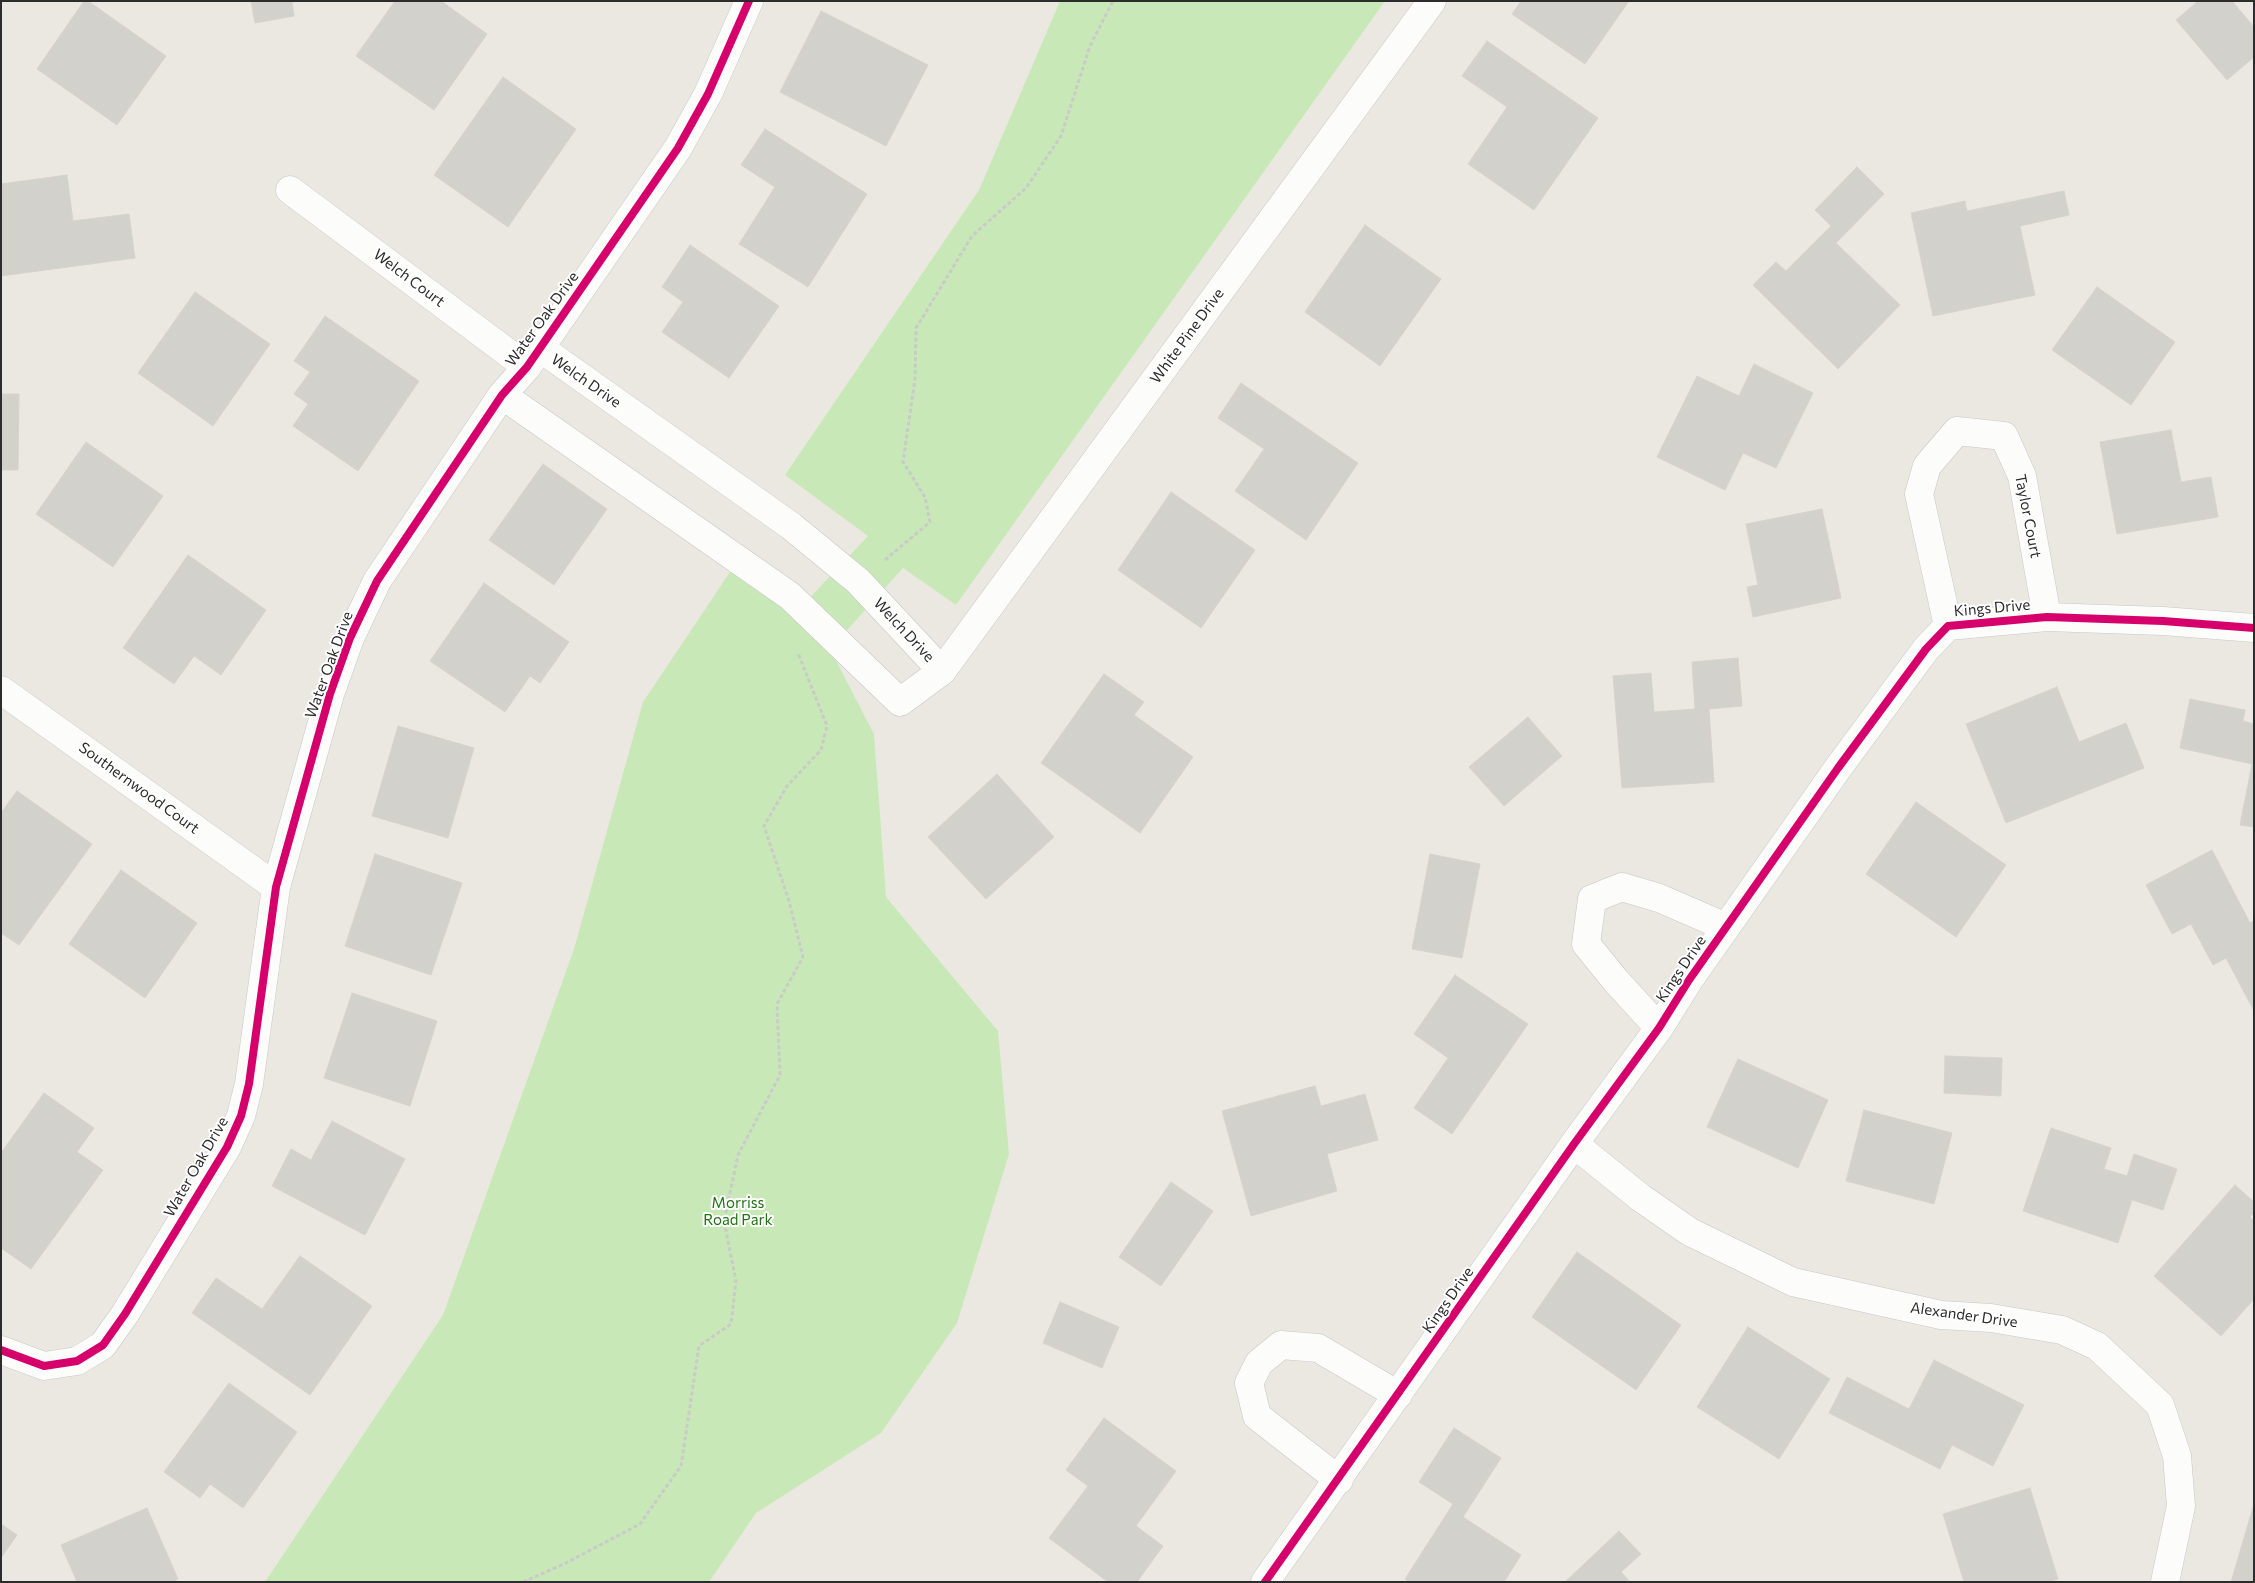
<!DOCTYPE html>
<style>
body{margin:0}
#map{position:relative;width:2255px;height:1583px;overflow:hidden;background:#ebe8e1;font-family:Commissioner,sans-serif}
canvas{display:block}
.frame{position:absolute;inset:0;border:2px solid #2c2c2c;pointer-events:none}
</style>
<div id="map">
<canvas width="2255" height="1583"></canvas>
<div class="frame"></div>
</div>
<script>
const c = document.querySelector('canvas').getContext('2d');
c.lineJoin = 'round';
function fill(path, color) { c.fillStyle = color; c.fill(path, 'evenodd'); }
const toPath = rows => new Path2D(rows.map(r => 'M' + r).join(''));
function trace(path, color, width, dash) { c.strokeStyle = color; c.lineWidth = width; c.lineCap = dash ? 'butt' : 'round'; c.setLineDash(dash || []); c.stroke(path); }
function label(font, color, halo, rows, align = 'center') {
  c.font = font + ' Commissioner,sans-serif'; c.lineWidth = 4; c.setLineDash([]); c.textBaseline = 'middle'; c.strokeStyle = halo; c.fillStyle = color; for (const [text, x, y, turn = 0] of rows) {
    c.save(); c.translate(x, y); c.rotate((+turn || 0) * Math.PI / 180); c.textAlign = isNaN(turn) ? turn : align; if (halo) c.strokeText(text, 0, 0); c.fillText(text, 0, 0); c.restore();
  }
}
fill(toPath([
 [1060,1,1385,1,956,605,903,568,830,649,874,734,886,897,998,1031,1009,1154,957,1323,881,1433,756,1513,709,1582,265,1582,443,1315,574,949,643,702,738,560,801,607,868,536,785,475,979,190]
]), '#c8e9b7');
const building = toPath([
 [84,1,88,1,166,56,117,125,37,69,84,1],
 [251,1,292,1,294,16,255,23,251,1],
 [395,1,441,1,487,34,434,110,356,56,395,1],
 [1521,1,1629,1,1585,64,1512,14,1521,1],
 [2198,1,2232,1,2254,27,2254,57,2227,80,2176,20,2198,1],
 [821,11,928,65,886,146,780,92,821,11],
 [1487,41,1598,118,1534,210,1468,164,1507,107,1462,76,1487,41],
 [503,77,576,129,508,227,434,175,503,77],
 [765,129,867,194,808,287,739,244,775,187,741,165,765,129],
 [1857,167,1884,194,1836,243,1900,305,1838,369,1753,285,1776,262,1786,271,1831,226,1815,210,1857,167],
 [67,175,73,221,129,214,135,258,1,276,1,184,67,175],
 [2064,191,2069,215,2020,226,2035,295,1933,316,1911,213,1965,201,1967,211,2064,191],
 [1365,225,1441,279,1380,366,1305,312,1365,225],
 [690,245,779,306,729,378,662,332,683,302,662,287,690,245],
 [2097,287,2175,342,2131,405,2052,350,2097,287],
 [195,292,270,344,213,426,138,373,195,292],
 [325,316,419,381,358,471,293,426,308,404,294,394,310,372,294,361,325,316],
 [1754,364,1813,393,1776,468,1743,453,1725,490,1657,457,1697,376,1739,396,1754,364],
 [1241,383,1358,463,1306,540,1235,491,1264,449,1218,418,1241,383],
 [1,394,19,394,18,470,1,470,1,394],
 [2171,430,2181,482,2211,477,2218,517,2117,534,2100,442,2171,430],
 [86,442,163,496,113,567,36,514,86,442],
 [543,464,607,509,554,585,489,540,543,464],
 [1171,492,1255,550,1201,628,1118,570,1171,492],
 [1822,509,1841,598,1753,617,1747,587,1758,585,1746,524,1822,509],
 [188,555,266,610,221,675,194,656,174,684,123,648,188,555],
 [484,583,569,642,540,683,530,676,505,712,430,661,484,583],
 [1738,658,1742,706,1709,709,1714,782,1622,788,1613,676,1651,673,1654,712,1695,709,1692,662,1738,658],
 [1104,674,1144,702,1134,715,1193,757,1140,833,1041,763,1104,674],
 [2057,687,2079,742,2126,723,2144,768,2006,823,1966,724,2057,687],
 [2190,699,2245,710,2243,721,2254,724,2254,827,2240,825,2252,764,2180,748,2190,699],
 [1528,717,1562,756,1504,806,1469,767,1528,717],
 [398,726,474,748,448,838,372,816,398,726],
 [997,774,1054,837,986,899,928,837,997,774],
 [17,791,92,844,19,945,1,933,1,813,17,791],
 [1916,802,2006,865,1956,937,1866,874,1916,802],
 [2212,850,2250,923,2254,921,2254,1011,2226,958,2213,965,2191,924,2172,934,2146,885,2212,850],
 [375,854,462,883,431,975,345,946,375,854],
 [1430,854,1480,864,1462,958,1412,949,1430,854],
 [121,870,197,923,145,998,69,944,121,870],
 [1455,975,1528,1024,1452,1134,1414,1108,1448,1058,1414,1034,1455,975],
 [352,993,437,1021,410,1106,324,1078,352,993],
 [1945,1056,2002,1058,2001,1096,1944,1093,1945,1056],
 [1738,1059,1828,1100,1798,1168,1707,1127,1738,1059],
 [1315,1086,1321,1106,1365,1094,1378,1140,1327,1154,1337,1191,1251,1216,1222,1111,1315,1086],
 [44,1093,94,1128,77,1152,103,1170,31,1269,1,1248,1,1153,44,1093],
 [1864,1110,1952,1133,1934,1204,1846,1181,1864,1110],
 [332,1121,405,1159,365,1235,272,1186,291,1149,311,1160,332,1121],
 [2051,1128,2111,1148,2104,1169,2127,1176,2134,1154,2177,1169,2163,1210,2132,1200,2118,1243,2023,1211,2051,1128],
 [1171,1182,1213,1211,1161,1286,1119,1257,1171,1182],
 [2235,1185,2254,1202,2254,1213,2250,1217,2254,1221,2254,1299,2221,1336,2154,1276,2235,1185],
 [1577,1252,1681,1325,1636,1390,1532,1317,1577,1252],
 [300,1256,372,1306,310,1395,192,1313,216,1278,262,1309,300,1256],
 [1060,1302,1119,1327,1102,1368,1043,1343,1060,1302],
 [1748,1327,1830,1379,1779,1459,1697,1407,1748,1327],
 [1934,1360,2024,1405,1993,1466,1952,1445,1940,1469,1829,1413,1847,1377,1909,1409,1934,1360],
 [229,1383,297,1432,243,1508,210,1484,200,1498,164,1472,229,1383],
 [1104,1418,1176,1471,1136,1526,1163,1546,1137,1582,1108,1582,1049,1538,1088,1486,1066,1470,1104,1418],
 [1454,1428,1501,1458,1463,1517,1521,1555,1504,1582,1409,1582,1405,1579,1453,1504,1419,1482,1454,1428],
 [2030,1488,2058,1579,2048,1582,1964,1582,1943,1514,2030,1488],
 [2254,1504,2254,1582,2231,1582,2254,1504],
 [147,1508,178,1579,172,1582,77,1582,61,1545,147,1508],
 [1,1524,17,1535,1,1558,1,1524],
 [1619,1531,1641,1554,1621,1572,1630,1582,1565,1582,1619,1531]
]);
fill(building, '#d3d1cc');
trace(building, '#d6d3cd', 1);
const street = toPath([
 [290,190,527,367],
 [540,348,791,526,858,581,942,671],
 [502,395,790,596,900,702,942,671,1432,1],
 [1948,626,1919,494,1927,466,1957,431,2004,436,2022,476,2047,617],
 [1,690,276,887],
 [1659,1028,1616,981,1586,944,1592,899,1622,887,1659,898,1726,927],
 [1574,1144,1641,1198,1690,1232,1793,1282,1941,1315,1991,1318,2062,1330,2097,1346,2160,1405,2177,1456,2181,1506,2165,1582],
 [1,1350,44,1366,77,1361,103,1345,125,1314,227,1147,241,1116,249,1084,276,887,330,694,350,638,377,581,502,395,527,367,678,148,708,94,749,1],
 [1339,1480,1257,1416,1249,1383,1259,1363,1281,1345,1318,1348,1398,1395],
 [1265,1582,1574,1144,1659,1028,1689,980,1838,768,1926,649,1948,626,2047,617,2163,621,2254,628]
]);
trace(street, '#c8c7c7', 29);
trace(toPath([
 [885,560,930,522,925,497,903,462,915,379,916,328,972,236,1026,188,1061,136,1090,46,1113,1],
 [523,1582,564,1564,640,1524,681,1466,699,1346,731,1324,736,1281,724,1221,738,1155,780,1075,777,1004,803,957,789,901,764,826,787,786,821,750,827,726,798,653]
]), '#cacac9', 3, [4, 2.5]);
trace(street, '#fcfcfa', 28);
trace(toPath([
 [1,1350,44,1366,77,1361,103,1345,125,1314,227,1147,241,1116,249,1084,276,887,330,694,350,638,377,581,502,395,527,367,678,148,708,94,749,1],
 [1265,1582,1574,1144,1659,1028,1689,980,1838,768,1926,649,1948,626,2047,617,2163,621,2254,628]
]), '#d6006c', 8);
label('15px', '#2c2c2c', '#fff', [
 ["Welch Court",409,278,37],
 ["Water Oak Drive",542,319,-54],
 ["White Pine Drive",1187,336,-54],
 ["Welch Drive",586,381,35],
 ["Taylor Court",2028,516,79],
 ["Kings Drive",1992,608,-5],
 ["Welch Drive",904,630,47],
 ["Water Oak Drive",329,665,-70],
 ["Southernwood Court",139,788,36],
 ["Kings Drive",1681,969,-56],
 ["Water Oak Drive",196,1167,-60],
 ["Kings Drive",1448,1300,-55],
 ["Alexander Drive",1964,1315,8]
]);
label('15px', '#217213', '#fff', [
 ["Morriss",738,1203],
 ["Road Park",738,1220]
]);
</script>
